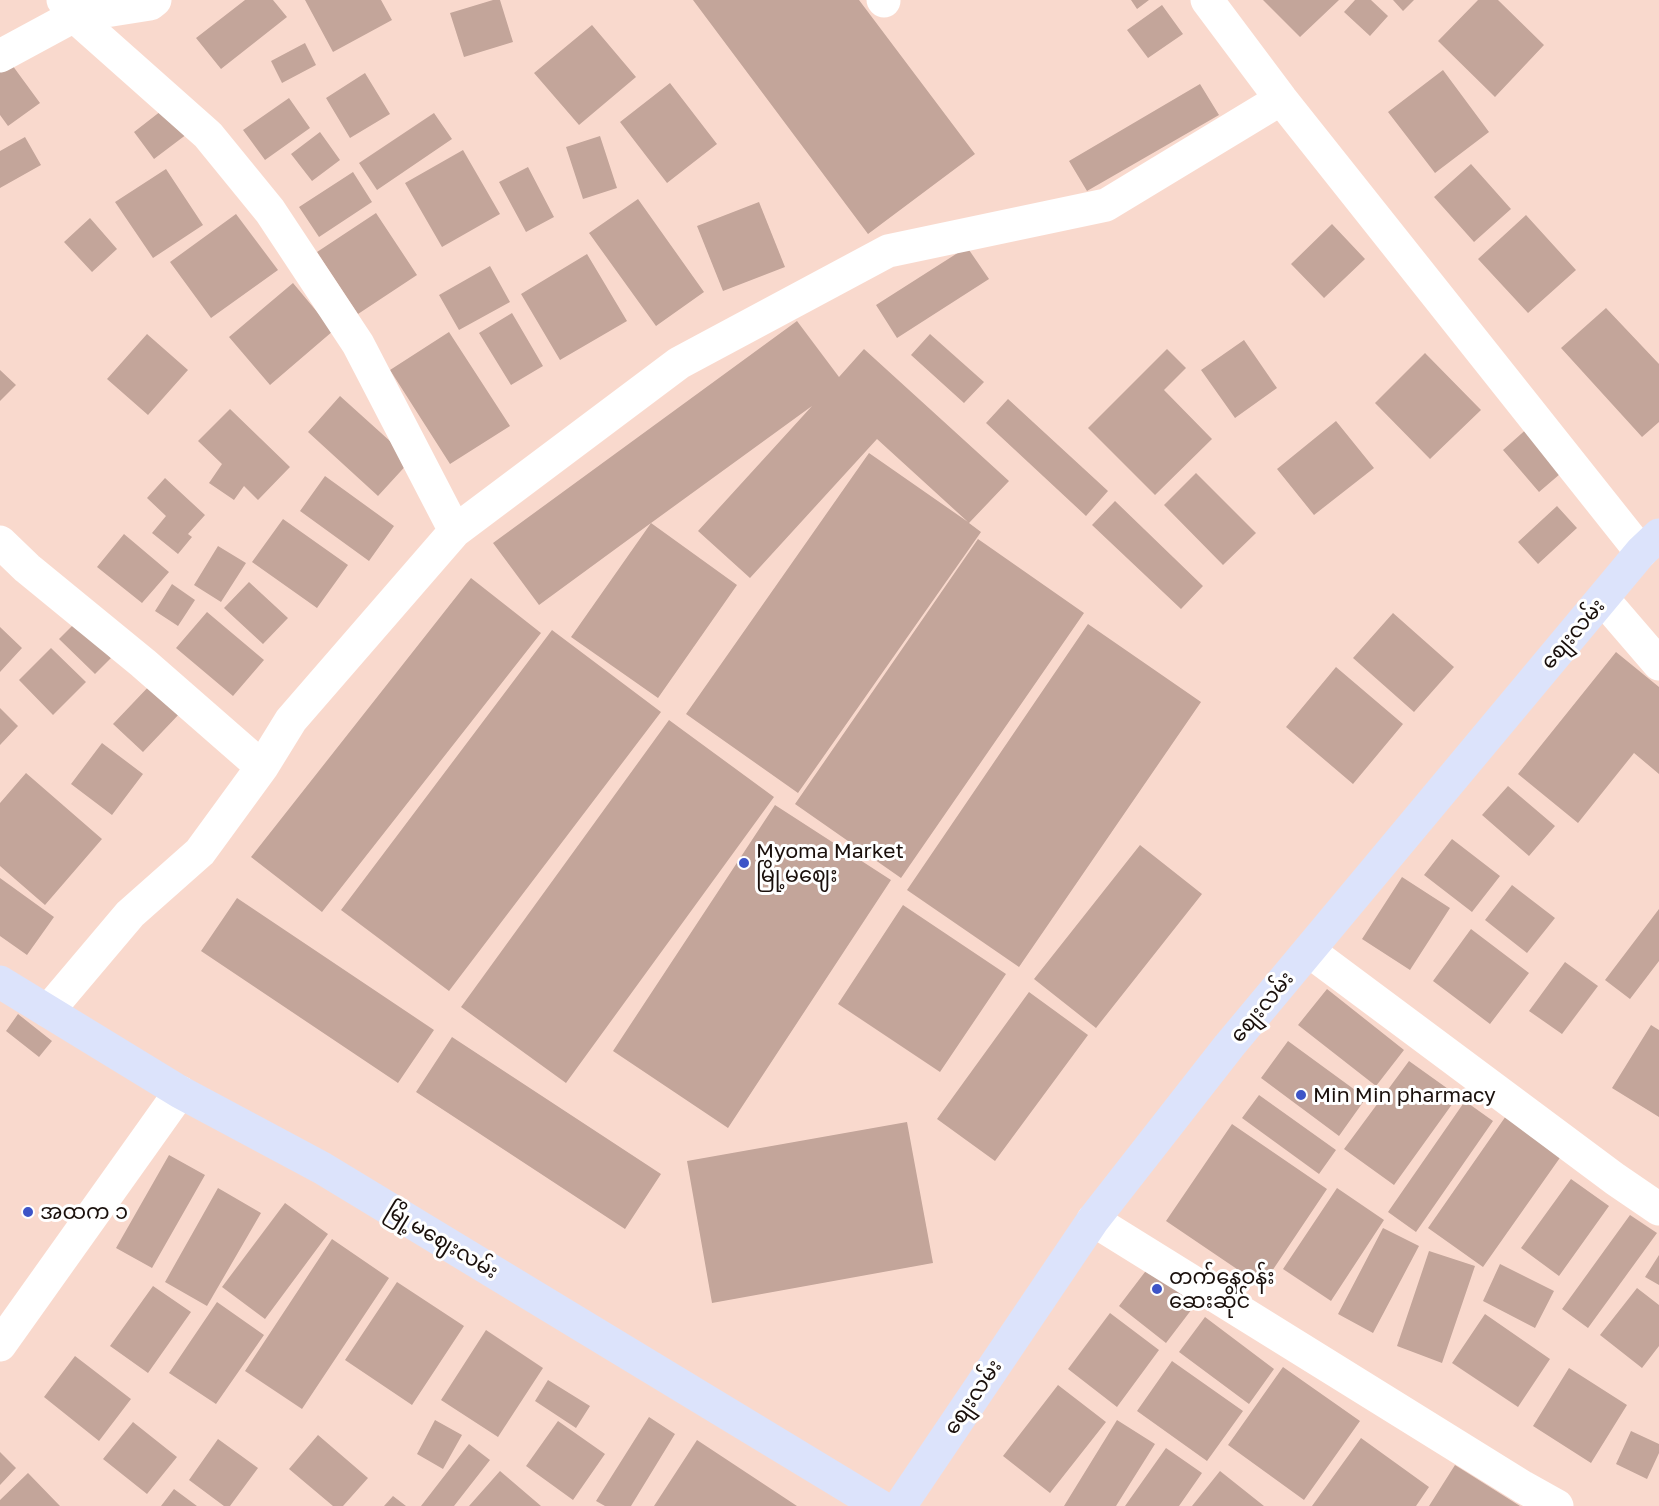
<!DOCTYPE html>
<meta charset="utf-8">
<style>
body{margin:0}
canvas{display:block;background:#f9d9cd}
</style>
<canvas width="1659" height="1506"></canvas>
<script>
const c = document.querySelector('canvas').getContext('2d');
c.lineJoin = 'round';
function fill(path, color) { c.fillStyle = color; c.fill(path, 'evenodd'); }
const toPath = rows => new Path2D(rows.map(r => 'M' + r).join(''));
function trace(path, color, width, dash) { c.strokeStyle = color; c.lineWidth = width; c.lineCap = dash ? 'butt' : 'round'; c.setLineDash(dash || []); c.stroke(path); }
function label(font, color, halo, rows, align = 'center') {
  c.font = font + ' "Golos Text","Noto Sans Myanmar",sans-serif'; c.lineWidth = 6; c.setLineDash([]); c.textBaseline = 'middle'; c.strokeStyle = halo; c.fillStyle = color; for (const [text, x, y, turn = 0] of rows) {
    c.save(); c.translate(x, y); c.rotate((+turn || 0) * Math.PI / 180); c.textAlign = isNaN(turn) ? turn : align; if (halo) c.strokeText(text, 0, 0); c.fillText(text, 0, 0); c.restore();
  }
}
fill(toPath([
 [245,0,273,0,287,17,221,69,196,38],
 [305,0,381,0,392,20,333,52],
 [493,0,500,0,513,42,464,57,450,13],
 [693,0,859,0,975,154,868,234],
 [1131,0,1149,0,1137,9],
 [1263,0,1339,0,1300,37],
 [1355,0,1371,0,1388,16,1370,36,1344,12],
 [1393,0,1414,0,1403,11],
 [1478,0,1498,0,1544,45,1495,97,1438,41],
 [1162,5,1183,34,1148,58,1127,30],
 [592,25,636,77,579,125,534,73],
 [305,43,316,65,282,83,271,61],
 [7,58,40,103,8,126,0,115,0,64],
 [1443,70,1489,132,1435,173,1388,112],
 [365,73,390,114,350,138,326,98],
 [670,83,717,144,667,183,620,122],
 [1200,84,1219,115,1087,191,1069,161],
 [289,98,310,128,265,160,243,130],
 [170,104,191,131,154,159,134,132],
 [434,113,452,139,377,190,359,163],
 [320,132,340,160,312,181,291,154],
 [600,136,617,188,583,199,566,147],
 [25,137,41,165,0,188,0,151],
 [463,150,500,214,442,247,405,183],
 [1471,164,1511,209,1474,242,1434,197],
 [528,167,554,217,526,232,499,182],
 [166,169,203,225,153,258,115,202],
 [353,172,372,202,319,237,299,207],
 [638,199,704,292,656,326,589,233],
 [759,202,785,267,723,291,697,226],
 [376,213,417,275,358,314,317,252],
 [236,214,278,270,211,318,170,262],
 [1526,215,1576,270,1528,313,1478,259],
 [90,218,117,249,92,272,64,242],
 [1332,224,1365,259,1324,298,1291,264],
 [967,247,989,279,897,338,876,305],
 [587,254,627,321,560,360,521,294],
 [490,266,510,302,459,330,439,295],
 [293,283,333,331,270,385,229,337],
 [1606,308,1659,364,1659,422,1642,437,1561,348],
 [512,313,543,366,511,385,479,333],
 [797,321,839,377,864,349,1009,481,969,523,981,532,798,793,686,714,869,453,968,522,877,439,750,578,698,531,812,406,651,523,737,585,658,698,571,637,651,523,539,605,493,543],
 [449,332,510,426,450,464,390,370],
 [147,334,188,370,148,415,107,379],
 [930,334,984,382,964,403,911,355],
 [1244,340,1277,388,1235,418,1201,370],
 [1167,349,1186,368,1164,390,1212,439,1155,495,1088,428],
 [1425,353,1481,410,1430,459,1375,403],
 [0,370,16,385,0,401],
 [340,396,411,460,378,496,308,432],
 [1008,399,1108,491,1086,516,986,423],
 [230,409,290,467,258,500,244,486,234,500,209,483,222,464,198,441],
 [1336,421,1374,468,1314,515,1277,469],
 [1530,426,1567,468,1539,492,1503,450],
 [1196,473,1256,533,1223,565,1164,505],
 [325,476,394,526,369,561,300,511],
 [165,478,205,515,188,534,192,537,178,554,152,533,166,516,147,498],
 [1115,501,1203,586,1181,609,1092,525],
 [1557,506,1577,528,1538,564,1518,542],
 [283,519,348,565,317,608,252,562],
 [124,534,169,572,142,603,97,567],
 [978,539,1084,613,901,878,795,804],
 [218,546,246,563,221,602,194,585],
 [471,578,541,633,322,912,251,857],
 [249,582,288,618,263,644,224,608],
 [172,584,195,600,178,626,155,611],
 [207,612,264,660,233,696,176,648],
 [1393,613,1454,667,1414,712,1353,658],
 [76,622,111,658,95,674,59,639],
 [1088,624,1201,702,1019,967,907,890],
 [0,627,22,648,0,672],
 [552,630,661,712,449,991,341,910],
 [51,648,86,682,53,715,19,680],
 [1616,652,1659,687,1659,774,1634,753,1578,823,1518,774],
 [1336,667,1403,724,1353,784,1286,727],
 [152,683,182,711,143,752,113,724],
 [0,708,18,726,0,745],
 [669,720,774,797,566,1083,461,1007],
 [102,743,143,774,112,815,71,784],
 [26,773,102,839,45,905,0,866,0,803],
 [1508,786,1555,826,1529,856,1482,815],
 [775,805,891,880,728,1128,613,1051],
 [1452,839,1500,876,1472,912,1424,875],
 [1140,845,1202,894,1096,1028,1034,979],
 [1402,877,1450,908,1410,970,1362,939],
 [0,878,54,917,27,955,0,936],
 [1512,885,1555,918,1527,953,1485,920],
 [237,898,434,1030,398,1083,201,951],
 [903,905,1006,974,940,1072,838,1004],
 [1659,909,1659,961,1630,999,1605,980],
 [1471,929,1529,973,1490,1024,1433,981],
 [1565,962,1598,986,1562,1034,1529,1011],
 [1327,989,1404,1050,1376,1086,1298,1025],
 [1029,992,1088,1035,995,1161,937,1119],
 [18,1014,52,1041,39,1057,6,1031],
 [1651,1025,1659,1030,1659,1117,1612,1088],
 [452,1037,661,1174,625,1229,416,1092],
 [1288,1041,1366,1098,1339,1136,1261,1078],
 [1409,1061,1458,1096,1394,1185,1344,1149],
 [1259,1095,1336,1150,1319,1174,1242,1118],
 [1465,1101,1493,1121,1416,1232,1388,1212],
 [1508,1113,1564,1152,1483,1267,1428,1228],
 [907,1122,933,1263,712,1303,687,1161],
 [1232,1124,1327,1189,1262,1286,1166,1221],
 [169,1155,205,1175,152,1268,116,1248],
 [1571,1179,1609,1206,1559,1276,1521,1248],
 [218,1188,261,1213,207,1306,165,1282],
 [1337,1188,1384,1220,1331,1301,1283,1269],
 [285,1203,328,1234,265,1319,222,1287],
 [1630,1215,1657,1233,1588,1328,1562,1309],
 [1383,1228,1419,1246,1373,1333,1338,1314],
 [332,1239,389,1278,302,1409,245,1371],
 [1429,1251,1475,1266,1442,1363,1397,1346],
 [1659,1255,1659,1285,1645,1277],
 [1500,1264,1554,1291,1535,1328,1483,1301],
 [1148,1268,1195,1305,1166,1343,1119,1306],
 [397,1282,464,1326,412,1405,345,1360],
 [153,1286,191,1312,148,1373,110,1346],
 [1637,1288,1659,1305,1659,1346,1642,1368,1600,1335],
 [217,1302,264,1335,216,1404,169,1373],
 [1110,1313,1159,1350,1117,1407,1068,1369],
 [1485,1314,1550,1359,1518,1407,1452,1363],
 [1205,1317,1274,1369,1249,1404,1179,1352],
 [486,1330,543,1368,498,1437,441,1400],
 [75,1356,131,1399,99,1441,44,1397],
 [1172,1361,1243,1411,1207,1461,1137,1411],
 [1283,1367,1360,1421,1304,1500,1228,1445],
 [1569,1368,1627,1405,1591,1463,1533,1426],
 [548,1380,590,1406,576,1428,535,1401],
 [1058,1385,1106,1422,1050,1493,1003,1456],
 [649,1417,675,1434,631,1506,605,1506,596,1501],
 [435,1420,462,1435,443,1469,417,1454],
 [1117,1420,1155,1444,1116,1506,1064,1506],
 [558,1421,605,1454,573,1500,526,1466],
 [133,1422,177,1457,147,1494,103,1459],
 [1631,1431,1659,1444,1659,1453,1647,1479,1616,1464],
 [318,1435,368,1478,343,1506,333,1506,289,1469],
 [1361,1438,1429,1487,1416,1506,1312,1506],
 [218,1439,258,1468,230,1506,224,1506,189,1480],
 [697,1440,797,1506,654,1506],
 [469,1444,490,1460,454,1506,421,1506],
 [1166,1448,1202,1473,1179,1506,1125,1506],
 [0,1452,16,1468,0,1485],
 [1455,1465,1520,1506,1429,1506],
 [500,1471,541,1506,469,1506],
 [1220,1471,1264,1506,1192,1506],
 [28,1473,60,1506,0,1506,0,1500],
 [174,1489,197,1506,161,1506],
 [393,1496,406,1506,384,1506]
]), '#c3a59a');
trace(toPath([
 [63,0,74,16,208,135,270,211,358,344,455,531],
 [883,0,884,1],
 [1207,0,1281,99,1641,552],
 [0,56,74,16,150,4,155,0],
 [0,542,27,568,143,663,262,767],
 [1603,599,1659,664],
 [1309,951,1615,1179,1659,1209],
 [48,1011,130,914,200,852,262,767,291,720,455,531,679,363,888,251,1106,205,1281,99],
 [1093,1220,1523,1487,1557,1506],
 [0,1345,180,1092]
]), '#fff', 33);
trace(toPath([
 [0,982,180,1092,322,1168,880,1506],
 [900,1506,1093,1220,1229,1046,1641,552,1659,535]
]), '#dce3fb', 33);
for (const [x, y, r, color] of [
 [744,863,6,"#3d54c7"],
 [1301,1095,6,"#3d54c7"],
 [28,1212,6,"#3d54c7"],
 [1157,1289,6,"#3d54c7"]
]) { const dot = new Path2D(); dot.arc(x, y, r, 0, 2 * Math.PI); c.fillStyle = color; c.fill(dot); trace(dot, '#fff', 2); }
label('21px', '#1a100c', '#fff', [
 ["စျေးလမ်း",1573,634,-49],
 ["စျေးလမ်း",1262,1007,-50],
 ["မြို့မဈေးလမ်း",442,1241,31],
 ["စျေးလမ်း",973,1397,-56]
]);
label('21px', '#1a100c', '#fff', [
 ["Myoma Market",756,851],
 ["မြို့မဈေး",756,875],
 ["Min Min pharmacy",1313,1095],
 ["အထက ၁",40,1212],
 ["တက်နေဝန်း",1169,1277],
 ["ဆေးဆိုင်",1169,1301]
], 'left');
</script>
